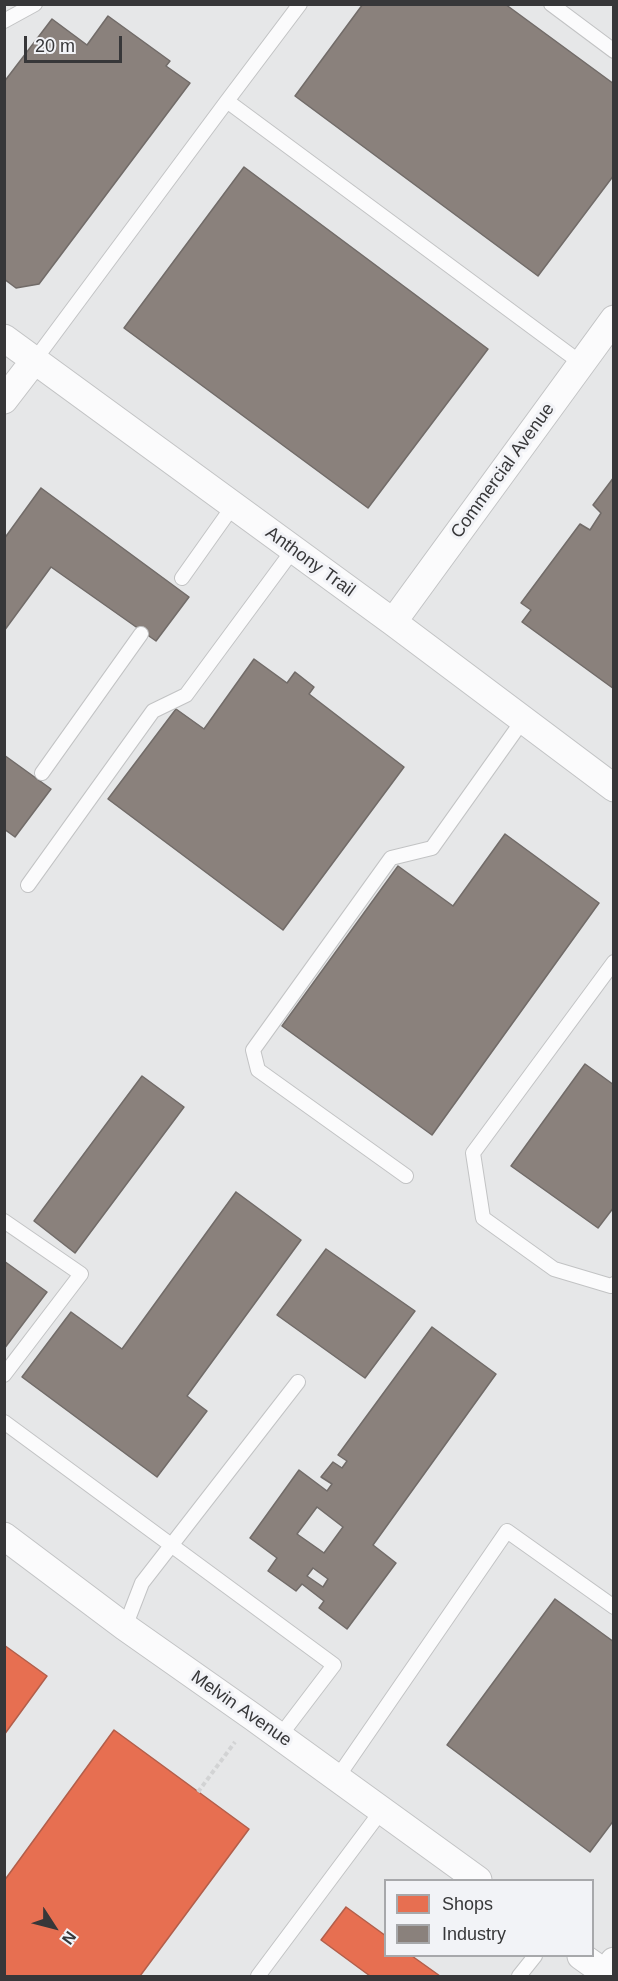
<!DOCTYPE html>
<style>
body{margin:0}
#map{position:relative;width:618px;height:1981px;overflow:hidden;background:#e6e7e8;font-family:Arial,sans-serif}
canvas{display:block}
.frame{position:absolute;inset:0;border:6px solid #373739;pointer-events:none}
.legend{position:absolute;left:384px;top:1879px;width:210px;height:78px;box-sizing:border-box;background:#f2f3f7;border:2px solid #a7a8ab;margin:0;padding:8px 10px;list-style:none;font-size:18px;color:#373739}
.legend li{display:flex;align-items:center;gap:12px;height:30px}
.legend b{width:30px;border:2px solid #a7a8ab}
.north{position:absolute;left:24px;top:1897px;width:60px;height:60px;-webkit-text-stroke:4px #f2f3f7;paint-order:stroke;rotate:126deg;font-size:16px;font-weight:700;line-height:24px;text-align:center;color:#373739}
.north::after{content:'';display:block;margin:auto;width:21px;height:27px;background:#373739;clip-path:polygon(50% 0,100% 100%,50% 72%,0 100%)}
.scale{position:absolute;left:24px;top:36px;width:98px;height:27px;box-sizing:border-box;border:3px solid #373739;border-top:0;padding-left:8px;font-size:18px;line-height:21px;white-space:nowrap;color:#373739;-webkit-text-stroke:4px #f2f3f7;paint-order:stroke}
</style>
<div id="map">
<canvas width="618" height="1981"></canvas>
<div class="frame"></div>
<ul class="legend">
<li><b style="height:16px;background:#e76f51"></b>Shops</li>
<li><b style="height:16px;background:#8a817c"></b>Industry</li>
</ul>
<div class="north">N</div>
<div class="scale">20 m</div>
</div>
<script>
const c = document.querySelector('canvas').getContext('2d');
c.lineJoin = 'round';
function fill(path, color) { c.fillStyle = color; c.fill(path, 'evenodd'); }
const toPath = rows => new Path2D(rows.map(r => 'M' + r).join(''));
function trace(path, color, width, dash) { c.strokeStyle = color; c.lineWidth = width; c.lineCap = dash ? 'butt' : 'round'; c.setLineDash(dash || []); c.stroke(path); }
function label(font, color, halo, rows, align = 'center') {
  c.font = font + ' Arial,sans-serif'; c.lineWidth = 6; c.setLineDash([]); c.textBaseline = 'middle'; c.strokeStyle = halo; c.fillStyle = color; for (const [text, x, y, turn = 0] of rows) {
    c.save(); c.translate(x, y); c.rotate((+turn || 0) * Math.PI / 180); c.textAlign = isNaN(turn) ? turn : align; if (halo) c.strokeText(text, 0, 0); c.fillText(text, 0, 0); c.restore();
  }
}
const shops = toPath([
 [4,1645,47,1676,4,1735,4,1645],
 [114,1730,249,1829,140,1976,4,1976,4,1881,114,1730],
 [346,1907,386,1936,386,1956,412,1956,440,1976,370,1976,321,1940,346,1907]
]);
fill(shops, '#e76f51');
trace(shops, '#b25e4a', 1.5);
const industry = toPath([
 [363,4,505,4,614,84,614,175,538,276,295,96,363,4],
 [108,16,170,61,166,66,190,83,39,284,16,288,4,279,4,82,52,19,87,45,108,16],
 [244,167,488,349,368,508,124,328,244,167],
 [614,477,614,689,522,622,531,610,521,603,580,524,590,530,601,513,593,505,614,477],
 [41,488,189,597,156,641,51,567,4,631,4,539,41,488],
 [254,659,287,683,295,672,314,687,309,694,404,767,283,930,108,799,176,709,204,729,254,659],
 [4,755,51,789,15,837,4,829,4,755],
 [505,834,599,903,432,1135,282,1026,398,866,453,906,505,834],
 [585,1064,614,1085,614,1207,598,1228,511,1166,585,1064],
 [142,1076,184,1107,75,1253,34,1221,142,1076],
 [236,1192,301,1240,187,1396,207,1411,157,1477,22,1377,71,1312,122,1349,236,1192],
 [326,1249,415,1311,365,1378,277,1315,326,1249],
 [4,1261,47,1292,4,1349,4,1261],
 [432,1327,496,1374,373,1545,396,1563,347,1629,319,1608,324,1601,302,1584,296,1591,268,1571,277,1558,250,1538,299,1470,327,1491,332,1484,321,1477,333,1462,342,1468,347,1461,338,1455,432,1327],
 [317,1507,343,1527,324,1553,297,1534,317,1507],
 [313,1568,328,1579,323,1587,307,1576,313,1568],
 [555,1599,614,1642,614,1820,590,1852,447,1745,555,1599]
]);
fill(industry, '#8a817c');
trace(industry, '#716b68', 1.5);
const lane = toPath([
 [551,4,614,51],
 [4,21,35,4],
 [227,101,300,4],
 [34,361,227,101,581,363],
 [182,578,233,506],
 [42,773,141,634],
 [28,885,153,711,186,695,293,550],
 [614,962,473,1153,483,1218,554,1269,611,1286,614,1284],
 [406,1176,258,1070,253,1050,391,858,432,848,523,720],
 [4,1221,81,1274,4,1375],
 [4,1422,334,1665,280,1736],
 [125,1627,142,1583,298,1382],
 [337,1778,507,1531,614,1607],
 [258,1976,382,1810],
 [519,1976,535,1956]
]);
const street = toPath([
 [4,338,393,622,614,788],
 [4,400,34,361],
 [393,622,614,319],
 [4,1536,125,1627,253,1717,478,1880],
 [581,1956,605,1973,614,1961]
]);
trace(lane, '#c2c3c4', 16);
trace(street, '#c2c3c4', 29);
trace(toPath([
 [198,1792,235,1742]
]), '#d2d3d4', 4, [4.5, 3]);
trace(lane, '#fbfbfc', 14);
trace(street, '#fbfbfc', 27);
label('18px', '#373739', '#f2f3f7', [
 ["Commercial Avenue",503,471,-54],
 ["Anthony Trail",310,562,36],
 ["Melvin Avenue",241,1709,35]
]);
</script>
